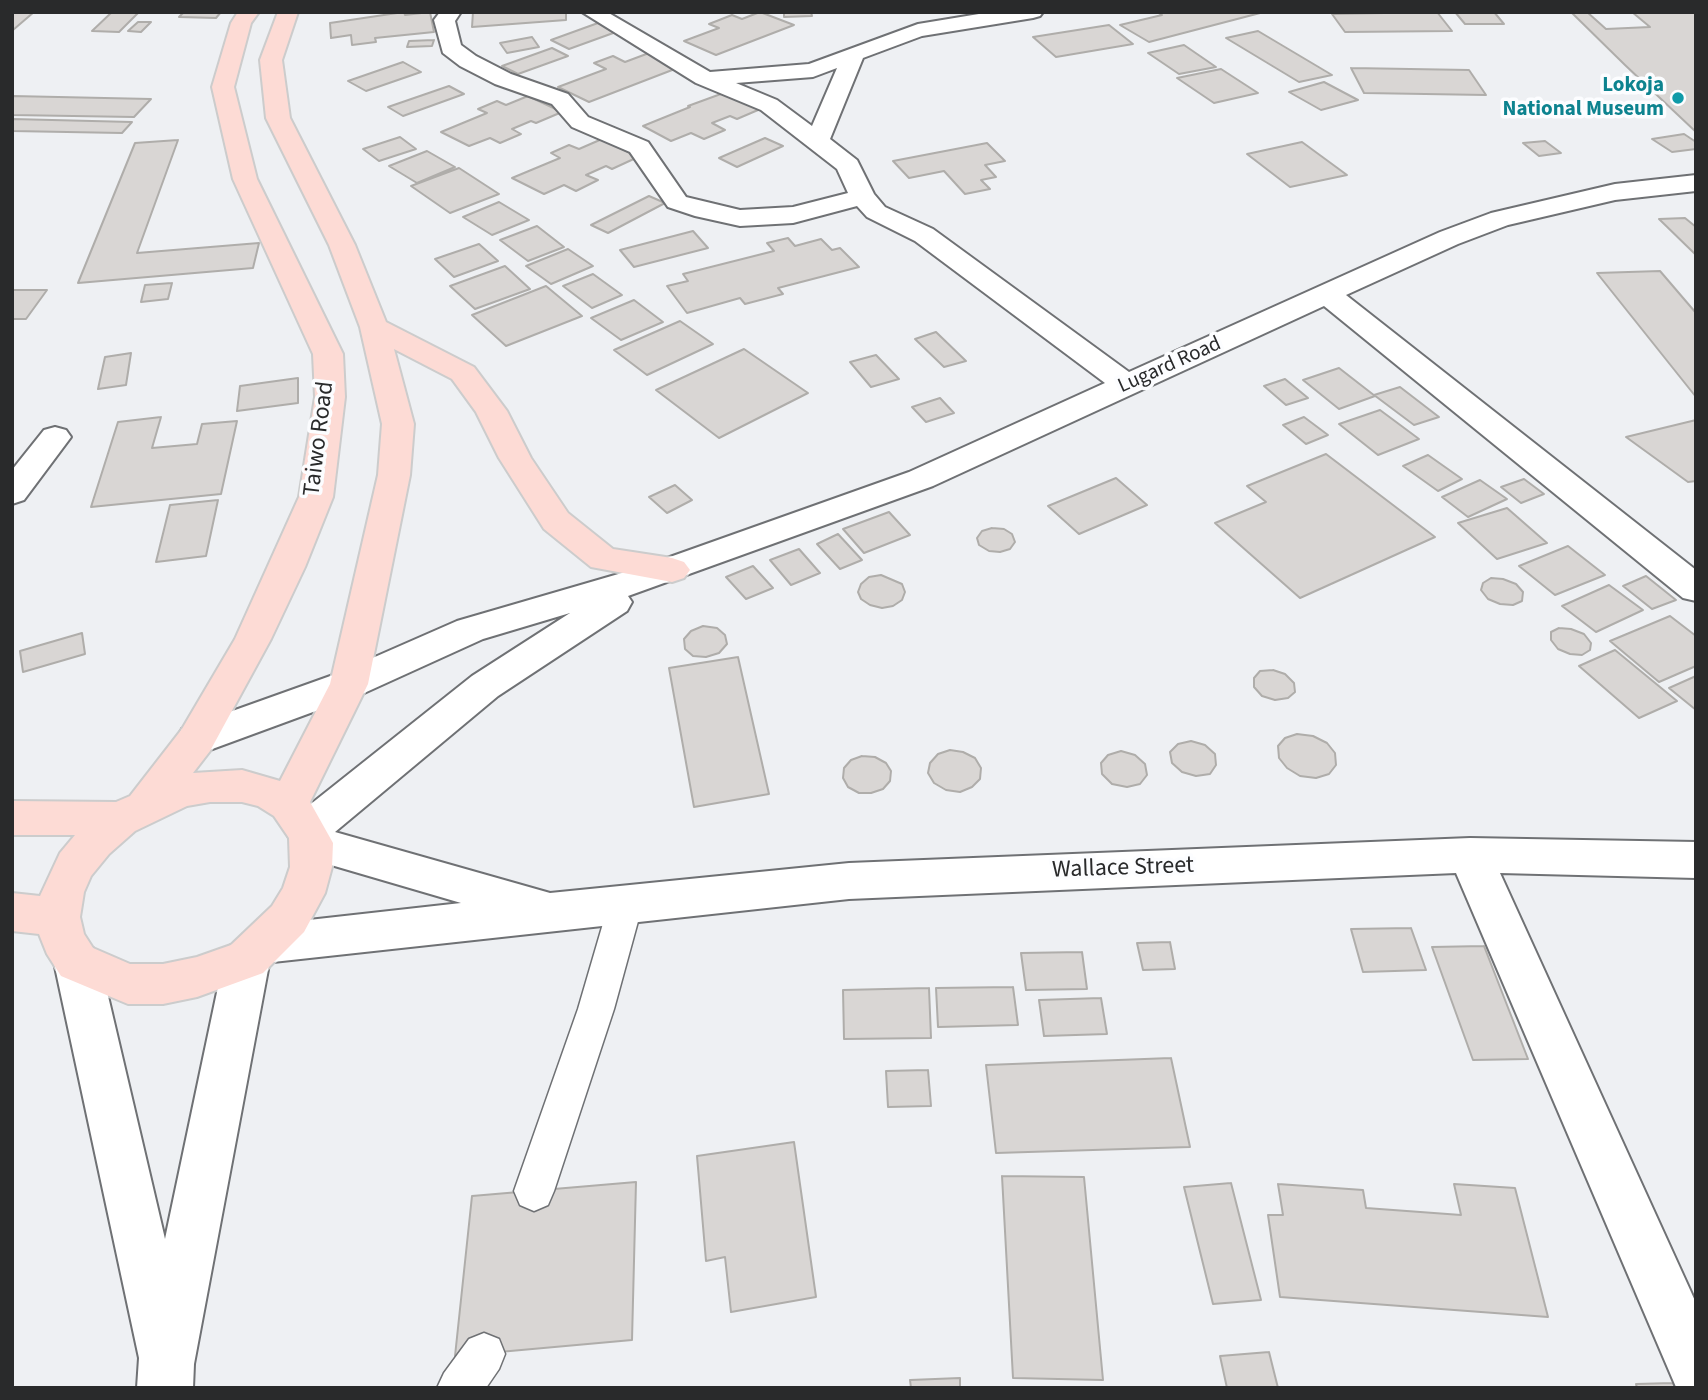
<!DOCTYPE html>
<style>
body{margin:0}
#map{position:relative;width:1708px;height:1400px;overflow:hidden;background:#eef0f3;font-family:"Source Sans 3",sans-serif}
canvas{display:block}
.frame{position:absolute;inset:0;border:14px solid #292a2b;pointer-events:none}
</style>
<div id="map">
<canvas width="1708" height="1400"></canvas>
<div class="frame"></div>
</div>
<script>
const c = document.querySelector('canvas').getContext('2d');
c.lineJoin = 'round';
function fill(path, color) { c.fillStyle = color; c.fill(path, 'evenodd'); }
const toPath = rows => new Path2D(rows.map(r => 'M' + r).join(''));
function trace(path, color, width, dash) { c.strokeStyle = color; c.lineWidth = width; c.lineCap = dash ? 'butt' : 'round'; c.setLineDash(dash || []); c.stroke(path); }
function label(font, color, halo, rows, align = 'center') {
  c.font = font + ' "Source Sans 3",sans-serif'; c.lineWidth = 7; c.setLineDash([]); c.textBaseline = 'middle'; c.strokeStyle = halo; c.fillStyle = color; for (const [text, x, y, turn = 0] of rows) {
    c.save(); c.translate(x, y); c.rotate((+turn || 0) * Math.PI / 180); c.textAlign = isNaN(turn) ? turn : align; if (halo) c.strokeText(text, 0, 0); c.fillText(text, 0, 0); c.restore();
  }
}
const building = toPath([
 [12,12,34,12,13,30,12,12],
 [112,12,139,12,119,32,92,31,112,12],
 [184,12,221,12,216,18,179,17,184,12],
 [404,12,405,15,430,12,434,32,375,38,376,42,352,45,351,35,331,38,330,23,404,12],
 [473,12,566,12,566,20,472,27,473,12],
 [760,12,794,25,716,55,684,41,719,28,709,24,732,15,742,19,760,12],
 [784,12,811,12,812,16,784,17,784,12],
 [1157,12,1264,12,1149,42,1120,25,1162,15,1157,12],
 [1437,12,1452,31,1345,32,1332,14,1437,12],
 [1455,12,1494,12,1504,24,1465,24,1455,12],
 [1571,12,1696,12,1696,132,1625,65,1571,12],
 [1587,12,1632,12,1650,27,1606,29,1587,12],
 [138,22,151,22,141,32,128,31,138,22],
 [598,23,616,32,569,49,551,40,598,23],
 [1109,25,1133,44,1056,57,1033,37,1109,25],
 [1258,31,1332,75,1299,82,1226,38,1258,31],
 [532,37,539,47,507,53,500,43,532,37],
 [434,40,432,46,407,47,409,41,434,40],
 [1184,45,1216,67,1179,74,1148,53,1184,45],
 [552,48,568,56,518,74,502,66,552,48],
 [649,53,680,67,589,102,558,87,606,69,594,63,613,56,625,62,649,53],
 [403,62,421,72,366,91,348,81,403,62],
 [1351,68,1469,70,1486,95,1364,93,1351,68],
 [1221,69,1258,93,1214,103,1177,78,1221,69],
 [1324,82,1358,100,1321,110,1289,92,1324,82],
 [449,86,464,94,403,116,388,107,449,86],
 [729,91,765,107,737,119,730,116,712,123,725,130,704,139,691,133,671,141,643,126,690,107,688,106,729,91],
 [12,96,151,99,134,117,12,115,12,96],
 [528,96,562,112,536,123,531,121,512,129,521,134,500,143,490,138,469,146,441,132,487,113,478,109,497,101,506,105,528,96],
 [12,119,132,122,122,133,12,131,12,119],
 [1684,134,1696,142,1696,149,1672,152,1652,139,1684,134],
 [400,137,416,149,379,161,363,149,400,137],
 [765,138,783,146,737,167,719,158,765,138],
 [602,139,638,157,612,169,606,166,586,175,598,180,576,191,564,185,544,194,512,178,560,158,551,153,569,145,579,149,602,139],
 [178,140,137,253,259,243,253,268,78,283,135,143,178,140],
 [1545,141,1561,153,1539,156,1523,143,1545,141],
 [1302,142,1347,175,1290,187,1247,154,1302,142],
 [987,143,1005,161,985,165,996,177,981,180,990,189,965,194,944,171,909,178,893,161,987,143],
 [427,151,455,167,417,183,389,166,427,151],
 [459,168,499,194,450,213,411,186,459,168],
 [649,196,665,203,608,233,591,225,649,196],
 [499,202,529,220,492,235,463,217,499,202],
 [1685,218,1696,227,1696,255,1659,219,1685,218],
 [537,226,564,247,528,261,500,240,537,226],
 [693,231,708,248,634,267,620,250,693,231],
 [788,238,795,246,821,239,832,250,840,248,859,267,778,288,783,294,745,304,740,298,687,313,667,286,688,281,683,274,774,251,767,243,788,238],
 [479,244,498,261,454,277,435,259,479,244],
 [568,249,593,266,551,284,526,266,568,249],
 [505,266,530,289,475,309,450,286,505,266],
 [1660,271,1696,313,1696,397,1597,273,1660,271],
 [593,274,622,295,592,308,563,286,593,274],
 [172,283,168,299,141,302,145,285,172,283],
 [546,286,582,316,506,346,472,315,546,286],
 [12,290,47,290,26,319,12,319,12,290],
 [634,300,663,322,621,340,591,318,634,300],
 [680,321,713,344,647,375,614,350,680,321],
 [936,332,966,361,944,367,915,339,936,332],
 [744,349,808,393,719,438,656,390,744,349],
 [131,353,126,385,98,389,105,357,131,353],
 [876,355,899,379,871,387,850,362,876,355],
 [1339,368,1375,396,1339,409,1303,380,1339,368],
 [298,378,298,403,237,411,240,386,298,378],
 [1285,379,1308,398,1286,405,1264,386,1285,379],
 [1400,387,1439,417,1414,425,1374,395,1400,387],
 [940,398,954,413,926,422,912,407,940,398],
 [1380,410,1419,439,1378,455,1339,424,1380,410],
 [161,417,152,448,197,444,202,424,237,421,221,494,91,507,118,422,161,417],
 [1304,417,1328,435,1306,444,1283,425,1304,417],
 [1696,420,1696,481,1688,482,1626,437,1696,420],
 [1326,454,1435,537,1300,598,1215,523,1266,502,1247,486,1326,454],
 [1428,455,1462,479,1438,491,1403,466,1428,455],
 [1116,478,1147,505,1079,534,1048,506,1116,478],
 [1524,479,1544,494,1521,503,1501,487,1524,479],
 [1480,480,1507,499,1468,517,1442,497,1480,480],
 [675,485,692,500,667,513,649,497,675,485],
 [218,500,206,556,156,562,170,505,218,500],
 [1507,508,1547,543,1497,559,1458,523,1507,508],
 [889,512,910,535,864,553,843,529,889,512],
 [992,528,1004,529,1012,534,1015,542,1010,549,1000,552,989,551,979,545,977,538,982,531,992,528],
 [838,534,862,560,840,569,817,544,838,534],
 [1568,546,1605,575,1555,595,1519,566,1568,546],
 [799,549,820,573,791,585,770,560,799,549],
 [753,566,773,588,746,599,726,577,753,566],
 [881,575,902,584,905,592,902,600,893,606,882,608,870,605,861,599,858,592,861,584,869,577,881,575],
 [1646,576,1676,600,1652,609,1623,586,1646,576],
 [1491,578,1503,579,1516,584,1523,592,1522,601,1513,605,1500,604,1488,599,1481,590,1483,583,1491,578],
 [1609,585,1643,610,1596,632,1562,606,1609,585],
 [1670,616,1696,636,1696,666,1659,682,1610,641,1670,616],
 [703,626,717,628,725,635,727,644,719,653,706,657,693,656,685,649,684,639,691,631,703,626],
 [1559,628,1571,629,1584,634,1591,643,1590,650,1582,655,1570,654,1558,649,1551,640,1551,632,1559,628],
 [82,633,85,654,23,672,20,651,82,633],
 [1615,650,1677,701,1639,718,1579,666,1615,650],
 [738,657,769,794,694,807,669,668,738,657],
 [1273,670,1285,674,1294,683,1295,692,1288,698,1275,700,1262,696,1254,687,1254,678,1260,671,1273,670],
 [1696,676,1696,710,1669,688,1696,676],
 [1297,734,1313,736,1327,743,1335,753,1336,765,1329,774,1316,778,1300,776,1287,768,1279,758,1278,746,1285,738,1297,734],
 [1191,741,1205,745,1215,754,1216,765,1210,774,1196,776,1182,772,1172,763,1170,752,1178,744,1191,741],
 [950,750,963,752,975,758,981,768,980,779,972,787,960,792,946,790,934,783,928,773,930,763,938,754,950,750],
 [1121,751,1135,755,1145,764,1147,775,1140,784,1127,787,1112,784,1102,774,1101,763,1108,755,1121,751],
 [862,756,875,757,886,763,891,771,890,781,883,789,871,793,859,793,848,787,843,778,844,768,851,760,862,756],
 [1411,928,1426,970,1363,972,1351,929,1411,928],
 [1170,942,1175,969,1143,970,1137,943,1170,942],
 [1484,946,1528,1059,1473,1060,1432,947,1484,946],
 [1082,952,1087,989,1026,990,1021,953,1082,952],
 [1013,987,1018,1025,938,1027,936,988,1013,987],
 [929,988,931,1038,844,1039,843,990,929,988],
 [1101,998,1107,1034,1044,1036,1039,1000,1101,998],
 [1171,1058,1190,1147,996,1153,986,1065,1171,1058],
 [928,1070,931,1106,888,1107,886,1071,928,1070],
 [794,1142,816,1297,731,1312,725,1257,706,1261,697,1156,794,1142],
 [1002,1176,1084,1177,1103,1380,1013,1378,1002,1176],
 [636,1182,632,1340,455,1356,472,1196,636,1182],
 [1231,1183,1261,1300,1213,1304,1184,1187,1231,1183],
 [1278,1184,1363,1190,1366,1208,1461,1215,1454,1184,1515,1188,1548,1317,1280,1297,1268,1215,1283,1215,1278,1184],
 [1269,1352,1278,1388,1227,1388,1220,1356,1269,1352],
 [960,1378,960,1388,911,1388,910,1380,960,1378],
 [1673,1383,1675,1388,1637,1388,1636,1384,1673,1383]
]);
fill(building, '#d9d6d4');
trace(building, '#afadaa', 2);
const lane = toPath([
 [626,889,638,893,643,903,614,1009,554,1191,548,1205,534,1211,520,1205,514,1191,578,1009,609,903,614,893,626,889],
 [484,1333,499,1339,505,1354,499,1369,486,1388,437,1388,444,1373,469,1339,484,1333]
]);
const street = toPath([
 [440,12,461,12,455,21,461,45,476,56,511,74,568,94,588,117,648,142,686,197,740,210,793,207,848,193,837,169,761,110,696,83,582,12,607,12,710,72,809,64,918,24,991,12,1043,12,1040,16,1033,18,922,36,863,58,830,139,857,160,874,194,885,207,933,229,1129,372,1440,232,1491,213,1615,184,1696,175,1696,191,1615,200,1508,225,1458,244,1346,295,1696,570,1696,601,1683,598,1324,306,933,486,628,596,632,602,627,611,498,696,335,832,550,893,849,863,1470,838,1696,842,1696,878,1500,873,1696,1303,1696,1388,1676,1387,1456,873,849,899,264,963,248,958,242,944,248,930,264,925,461,903,297,855,286,831,292,819,472,676,570,613,483,639,362,694,196,755,182,751,176,740,182,729,336,674,457,621,639,568,909,472,1105,383,915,241,867,217,857,206,793,223,740,226,695,216,668,207,630,152,572,127,552,104,495,84,460,66,443,53,434,20,440,12],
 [837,68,812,126,777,100,736,83,813,77,837,68],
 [55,427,66,430,71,437,24,500,12,504,12,470,44,430,55,427]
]);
const secondary = toPath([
 [247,939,263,945,270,959,194,1364,193,1388,137,1388,139,1358,54,962,61,948,77,942,93,948,100,962,165,1239,224,959,231,945,247,939]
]);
const primary = toPath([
 [238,12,259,12,251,23,234,87,257,179,343,354,345,397,333,497,305,567,271,639,210,751,193,773,242,770,280,781,330,684,378,475,382,424,360,327,329,245,266,118,260,60,278,12,298,12,282,60,290,118,355,245,386,322,474,367,507,411,531,458,568,513,613,549,672,558,684,562,690,570,684,578,672,582,591,567,544,529,499,458,476,412,452,379,394,349,414,424,410,475,368,684,310,802,333,843,332,867,325,893,304,932,263,973,197,997,163,1004,128,1004,61,976,47,954,39,934,12,931,12,893,40,896,60,853,75,835,12,835,12,801,116,802,130,796,182,729,235,639,299,497,315,397,313,354,233,179,212,87,231,23,238,12],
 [210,802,242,802,258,806,274,816,289,838,290,867,283,888,272,906,231,945,197,957,163,964,130,964,93,948,84,934,80,917,84,892,91,876,109,854,135,831,187,806,210,802]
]);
trace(lane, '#6f7174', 3);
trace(street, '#6f7174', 4);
trace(secondary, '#6f7174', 4);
trace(primary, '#ccc', 4);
fill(lane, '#fff');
fill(street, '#fff');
fill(secondary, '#fff');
fill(primary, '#fddbd5');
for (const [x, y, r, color] of [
 [1678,98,7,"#0f9aa8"]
]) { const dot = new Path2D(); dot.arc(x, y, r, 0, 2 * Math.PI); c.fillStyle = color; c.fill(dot); trace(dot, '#fcfdff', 2.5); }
label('bold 21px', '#0d838f', '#fcfdff', [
 ["Lokoja",1664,86],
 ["National Museum",1664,110]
], 'right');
label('21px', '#292a2b', '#fcfdff', [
 ["Lugard Road",1170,366,-24]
]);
label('24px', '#292a2b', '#fcfdff', [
 ["Taiwo Road",320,439,-83],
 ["Wallace Street",1123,869,-2]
]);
</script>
